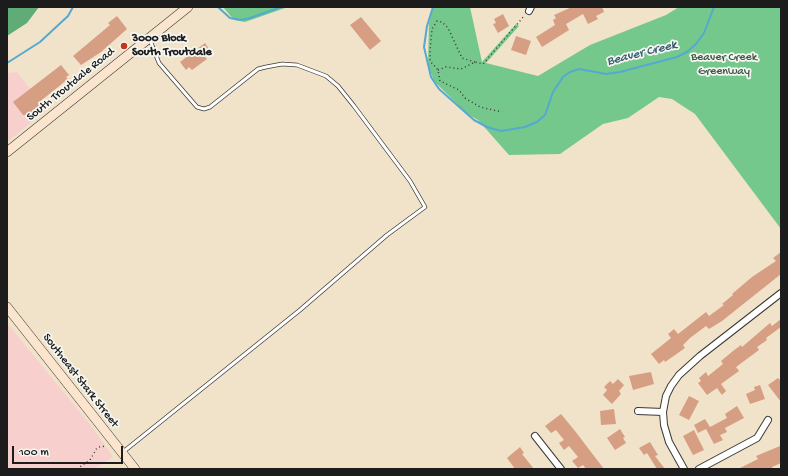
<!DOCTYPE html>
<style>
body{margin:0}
#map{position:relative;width:788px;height:476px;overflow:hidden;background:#f1e3c9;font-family:"Gochi Hand",sans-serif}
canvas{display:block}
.frame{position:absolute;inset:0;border:8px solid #1c1c1c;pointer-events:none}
.scale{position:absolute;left:12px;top:446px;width:111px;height:18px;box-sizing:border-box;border:2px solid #1c1c1c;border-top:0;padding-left:5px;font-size:12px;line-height:14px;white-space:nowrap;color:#1c1c1c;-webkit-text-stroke:3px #f6f6f2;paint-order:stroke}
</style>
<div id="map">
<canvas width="788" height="476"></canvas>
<div class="frame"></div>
<div class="scale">100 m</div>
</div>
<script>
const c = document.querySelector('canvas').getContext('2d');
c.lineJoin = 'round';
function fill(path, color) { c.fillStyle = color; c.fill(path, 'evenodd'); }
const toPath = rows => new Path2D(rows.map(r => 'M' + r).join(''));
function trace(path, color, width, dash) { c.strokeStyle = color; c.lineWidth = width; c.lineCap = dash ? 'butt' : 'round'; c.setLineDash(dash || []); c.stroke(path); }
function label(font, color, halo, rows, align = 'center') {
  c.font = font + ' "Gochi Hand",sans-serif'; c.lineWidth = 3.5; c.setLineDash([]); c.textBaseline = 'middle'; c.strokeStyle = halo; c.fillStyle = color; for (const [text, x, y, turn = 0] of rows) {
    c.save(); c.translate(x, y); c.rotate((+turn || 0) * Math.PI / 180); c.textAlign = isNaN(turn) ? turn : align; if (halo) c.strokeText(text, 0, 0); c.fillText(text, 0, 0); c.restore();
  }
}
fill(toPath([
 [17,72,47,110,7,142,7,73],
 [7,323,93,428,113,457,94,469,7,469]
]), '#f7d0ce');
fill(toPath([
 [223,7,288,7,245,22,234,20],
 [433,7,470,7,482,62,516,24,519,26,486,63,538,76,590,45,666,15,679,7,781,7,781,229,695,114,672,99,659,97,628,118,603,124,560,154,509,155,478,120,467,114,434,81,428,65,429,23]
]), '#75c88c');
fill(toPath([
 [7,7,39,7,27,23,7,36]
]), '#60ac78');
trace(toPath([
 [218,7,230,18,241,20,250,18,281,7],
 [433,7,427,26,424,47,431,77,439,89,474,120,487,127,501,131,525,127,537,122,545,115,553,92,563,77,570,72,579,69,606,74,620,72,677,57,687,52,696,44,704,33,714,7],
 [7,63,40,42,68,16,73,7]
]), '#54a9d0', 2);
fill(toPath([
 [572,7,602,7,604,12,596,16,598,19,588,24,583,14,566,24,569,30,542,47,536,37,555,25,553,20,556,18,554,15],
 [503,14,509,26,498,33,493,24,496,23,494,19],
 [117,16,127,29,101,52,81,65,73,56,110,25,108,23],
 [361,17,381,41,370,50,350,25],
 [516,36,531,41,526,55,511,50],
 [205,43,211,52,205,57,207,59,192,70,189,67,186,70,180,62],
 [61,65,69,75,66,77,68,79,38,103,40,106,28,115,23,115,13,102],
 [781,252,781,274,722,321,709,329,706,326,690,338,683,345,685,348,678,353,665,362,664,360,659,364,651,354,671,338,668,334,674,329,678,334,706,312,709,316,724,305,722,304,733,295,732,294,752,277,776,261,773,258],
 [781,319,781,327,766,338,767,340,757,347,759,350,736,367,739,371,721,384,726,391,722,395,717,388,707,395,698,383,701,381,699,378,706,372,708,376,723,364,721,361,733,351,741,345,742,347,770,323,772,326],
 [651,372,654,384,633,390,629,376],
 [778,378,781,381,781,402,768,385],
 [618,379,624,385,619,391,621,394,612,404,603,395,607,390,604,387,610,381,613,384],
 [760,385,765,399,750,404,746,394,755,390,754,387],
 [689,396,699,401,689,420,679,415],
 [737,406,744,418,725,428,727,432,720,435,723,440,714,444,706,429,698,433,694,425,705,419,710,427,727,418,725,414],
 [614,409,616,424,601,425,600,411],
 [561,414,575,431,604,469,586,469,583,465,578,468,572,461,578,457,569,446,564,450,559,443,564,440,556,430,551,433,545,426],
 [620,429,625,437,623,438,626,443,615,450,607,438],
 [694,430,704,450,693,455,683,436],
 [650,442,658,455,655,456,665,469,657,469,647,453,644,455,639,448],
 [780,446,781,463,772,467,773,469,738,469,758,459,756,456],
 [520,447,524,453,522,454,534,469,515,469,507,458]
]), '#d69e83');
const service = toPath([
 [123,452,300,310,387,235,425,207,410,181,354,106,338,86,326,76,297,65,282,64,266,67,258,69,210,107,204,109,197,107,159,63,150,40]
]);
const minor = toPath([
 [529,11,531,7],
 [638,411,663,412],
 [535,436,561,469],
 [684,469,669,442,664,425,663,412,666,396,671,386,679,375,700,356,781,293],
 [699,469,757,438,768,420]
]);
const secondary = toPath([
 [7,152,188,7],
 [7,307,135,469]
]);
trace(service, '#3c3a36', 4.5);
trace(minor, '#3c3a36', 8);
trace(secondary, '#3c3a36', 10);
trace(toPath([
 [475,62,462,58,448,28,442,22,437,21,432,29,430,51,430,61,438,70,440,81,459,90,465,98,480,107,502,112],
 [438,70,446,67,461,69,475,62,483,64,525,15],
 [77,469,90,460,97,448,102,446,106,447]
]), '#3c3a36', 1.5, [1, 3]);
trace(service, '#fff', 3);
trace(minor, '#fff', 6);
trace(secondary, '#fbe5cf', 9);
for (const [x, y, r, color] of [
 [124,46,4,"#c8321e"]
]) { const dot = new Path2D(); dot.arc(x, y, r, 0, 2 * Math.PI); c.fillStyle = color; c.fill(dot); trace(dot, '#f6f6f2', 1.5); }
label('bold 12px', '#1c1c1c', '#f6f6f2', [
 ["3000 Block",132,39],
 ["South Troutdale",132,53]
], 'left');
label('12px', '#3b5843', '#f6f6f2', [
 ["Beaver Creek",724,58],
 ["Greenway",724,72]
]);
label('12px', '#1c1c1c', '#f6f6f2', [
 ["South Troutdale Road",71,85,-39],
 ["Southeast Stark Street",80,381,52]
]);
label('italic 13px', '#355b6d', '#f6f6f2', [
 ["Beaver Creek",642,54,-14]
]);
</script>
